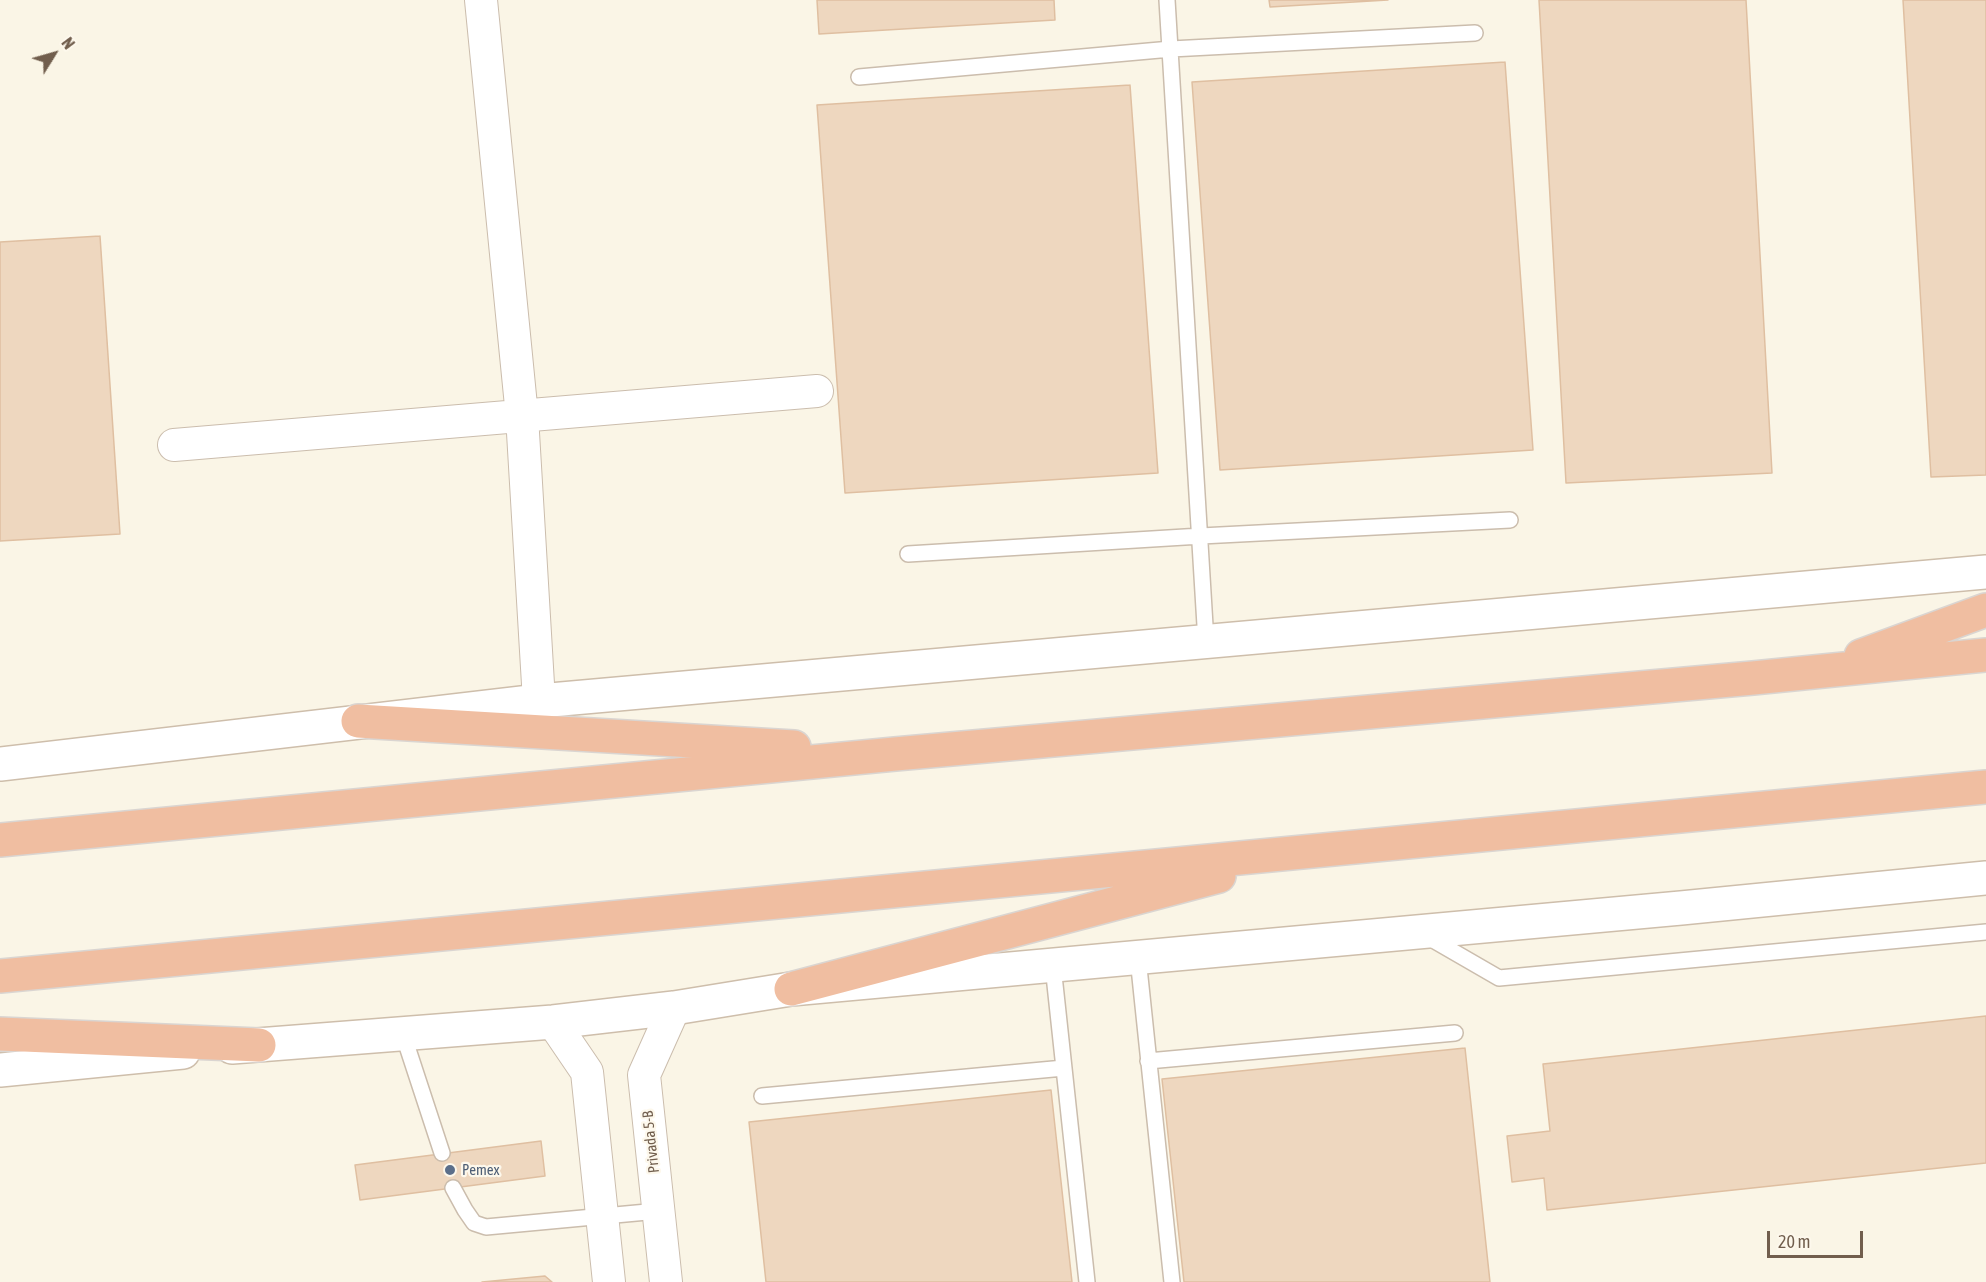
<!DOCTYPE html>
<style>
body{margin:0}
#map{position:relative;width:1986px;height:1282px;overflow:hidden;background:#faf5e6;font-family:"Asap Condensed",sans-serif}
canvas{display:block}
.north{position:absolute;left:24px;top:24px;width:60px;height:60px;-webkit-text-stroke:4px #fdf8ec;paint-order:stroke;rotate:53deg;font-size:16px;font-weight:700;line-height:24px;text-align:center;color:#715e4d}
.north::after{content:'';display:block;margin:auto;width:21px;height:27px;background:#715e4d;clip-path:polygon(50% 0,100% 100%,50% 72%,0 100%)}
.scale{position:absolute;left:1767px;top:1231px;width:96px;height:27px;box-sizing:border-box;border:3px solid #715e4d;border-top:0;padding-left:8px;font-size:18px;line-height:21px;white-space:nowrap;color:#715e4d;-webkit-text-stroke:4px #fdf8ec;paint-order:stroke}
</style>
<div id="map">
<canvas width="1986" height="1282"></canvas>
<div class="north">N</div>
<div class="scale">20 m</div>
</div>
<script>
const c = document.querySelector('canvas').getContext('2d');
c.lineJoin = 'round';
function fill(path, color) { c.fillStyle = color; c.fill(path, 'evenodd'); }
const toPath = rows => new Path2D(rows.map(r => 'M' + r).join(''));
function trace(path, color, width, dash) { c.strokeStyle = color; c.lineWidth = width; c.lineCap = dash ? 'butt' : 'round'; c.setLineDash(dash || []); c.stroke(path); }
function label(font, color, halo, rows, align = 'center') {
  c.font = font + ' "Asap Condensed",sans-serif'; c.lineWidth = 4.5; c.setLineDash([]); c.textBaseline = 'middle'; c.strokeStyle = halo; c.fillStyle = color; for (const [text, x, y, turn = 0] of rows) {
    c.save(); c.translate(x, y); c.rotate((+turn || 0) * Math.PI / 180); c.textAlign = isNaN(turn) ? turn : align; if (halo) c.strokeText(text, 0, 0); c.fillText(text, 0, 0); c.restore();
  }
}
const building = toPath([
 [817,0,1054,0,1055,20,819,34,817,0],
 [1269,0,1388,0,1270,7,1269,0],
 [1539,0,1746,0,1772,473,1566,483,1539,0],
 [1903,0,1986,0,1986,475,1931,477,1903,0],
 [1505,62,1533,450,1220,470,1192,82,1505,62],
 [1130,85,1158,473,845,493,817,105,1130,85],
 [100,236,120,534,0,541,0,242,100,236],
 [1986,1016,1986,1163,1547,1210,1544,1178,1512,1182,1507,1136,1550,1131,1543,1064,1986,1016],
 [1465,1048,1490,1282,1184,1282,1162,1079,1465,1048],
 [1051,1090,1072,1282,766,1282,749,1122,1051,1090],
 [541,1141,545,1176,360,1200,355,1165,541,1141],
 [545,1276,552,1282,482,1282,545,1276]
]);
fill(building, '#eed7bf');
trace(building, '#dfbfa1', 1.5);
const lane = toPath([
 [1167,0,1206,642],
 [859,77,1171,49,1475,33],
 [908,554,1201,536,1510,520],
 [1428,937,1499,978,1986,932],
 [1138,958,1172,1282],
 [1053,966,1087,1282],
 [403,1034,442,1153],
 [1148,1061,1455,1033],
 [762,1096,1064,1068],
 [453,1188,465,1210,474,1223,486,1227,658,1211]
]);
const street = toPath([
 [481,0,522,416,539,701],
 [174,445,817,391],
 [553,1022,587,1072,609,1282],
 [666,1282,644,1075,674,1008]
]);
const secondary = toPath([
 [0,764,539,701,1986,572],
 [232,1047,553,1022,674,1008,791,989,1681,908,1986,878],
 [0,1070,183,1052]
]);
const highway = toPath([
 [1861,656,1986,610],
 [358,721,794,747],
 [0,840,895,754,1753,678,1986,655],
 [0,976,1986,787],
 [791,989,1219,876],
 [0,1034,259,1045]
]);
trace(lane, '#cbbdad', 18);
trace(street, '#cbbdad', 34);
trace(secondary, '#cebeab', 36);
trace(highway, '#dad5d1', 36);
trace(lane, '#fff', 15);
trace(street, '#fff', 32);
trace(secondary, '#fff', 33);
trace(highway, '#f0bea1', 33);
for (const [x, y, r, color] of [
 [450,1170,6,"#5c6f8a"]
]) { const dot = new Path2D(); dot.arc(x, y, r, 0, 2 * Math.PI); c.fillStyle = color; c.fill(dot); trace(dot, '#fdf8ec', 2); }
label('15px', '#715e4d', '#fdf8ec', [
 ["Privada 5-B",651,1142,-96]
]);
label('15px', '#4e5e75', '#fdf8ec', [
 ["Pemex",462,1170]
], 'left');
</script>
